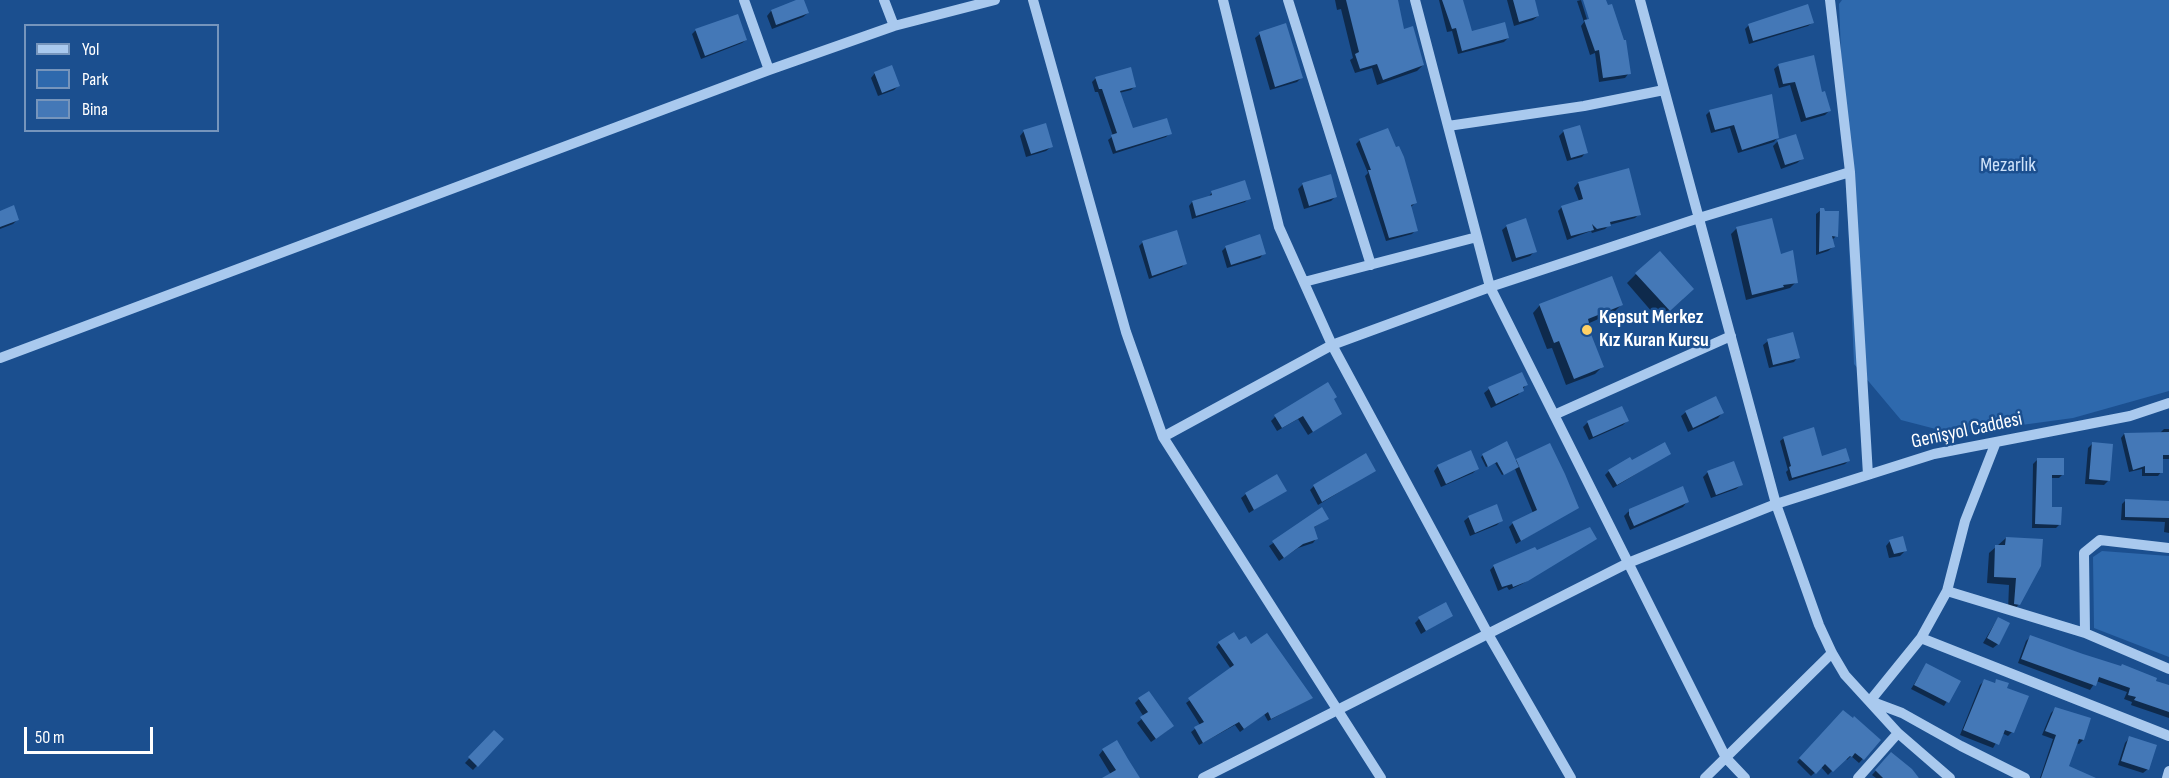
<!DOCTYPE html>
<meta charset="utf-8">
<style>
body{margin:0}
#map{position:relative;width:2169px;height:778px;overflow:hidden;background:#1b4f8f;font-family:"Sofia Sans Condensed",sans-serif}
canvas{display:block}
.legend{position:absolute;left:24px;top:24px;width:195px;height:108px;box-sizing:border-box;background:#1b4f8f;border:2px solid #7695bc;margin:0;padding:8px 10px;list-style:none;font-size:18px;color:#fff}
.legend li{display:flex;align-items:center;gap:12px;height:30px}
.legend b{width:30px;border:2px solid #7695bc}
.scale{position:absolute;left:24px;top:727px;width:129px;height:27px;box-sizing:border-box;border:3px solid #fff;border-top:0;padding-left:8px;font-size:18px;line-height:21px;white-space:nowrap;color:#fff;-webkit-text-stroke:4px #1b4f8f;paint-order:stroke}
</style>
<div id="map">
<canvas width="2169" height="778"></canvas>
<ul class="legend">
<li><b style="height:8px;background:#a9c9ee"></b>Yol</li>
<li><b style="height:16px;background:#2e69ad"></b>Park</li>
<li><b style="height:16px;background:#4478b7"></b>Bina</li>
</ul>
<div class="scale">50 m</div>
</div>
<script>
const c = document.querySelector('canvas').getContext('2d');
c.lineJoin = 'round';
function fill(path, color) { c.fillStyle = color; c.fill(path, 'evenodd'); }
const toPath = rows => new Path2D(rows.map(r => 'M' + r).join(''));
function trace(path, color, width, dash) { c.strokeStyle = color; c.lineWidth = width; c.lineCap = dash ? 'butt' : 'round'; c.setLineDash(dash || []); c.stroke(path); }
function label(font, color, halo, rows, align = 'center') {
  c.font = font + ' "Sofia Sans Condensed",sans-serif'; c.lineWidth = 5; c.setLineDash([]); c.textBaseline = 'middle'; c.strokeStyle = halo; c.fillStyle = color; for (const [text, x, y, turn = 0] of rows) {
    c.save(); c.translate(x, y); c.rotate((+turn || 0) * Math.PI / 180); c.textAlign = isNaN(turn) ? turn : align; if (halo) c.strokeText(text, 0, 0); c.fillText(text, 0, 0); c.restore();
  }
}
fill(toPath([
 [1842,0,2169,0,2169,391,2073,418,1955,434,1901,420,1854,364,1839,4],
 [2102,551,2169,556,2169,657,2094,628,2093,557]
]), '#2e69ad');
fill(toPath([
 [803,0,808,13,803,17,772,29,767,16,771,11],
 [1335,0,1396,0,1403,31,1423,65,1417,71,1377,85,1372,68,1355,73,1350,60,1353,58,1341,9,1337,10],
 [1439,0,1461,0,1472,33,1508,38,1504,42,1458,54,1452,31,1447,32],
 [1507,0,1533,0,1538,16,1533,20,1514,26],
 [1581,0,1589,26,1592,25,1584,0,1600,0,1629,73,1625,78,1599,82,1595,53,1590,55,1581,26,1584,22,1577,1],
 [737,16,746,40,742,43,701,59,692,34,695,31],
 [1812,23,1808,26,1749,44,1745,29,1749,25],
 [1260,34,1302,77,1297,82,1270,90,1255,38],
 [1779,65,1821,93,1830,110,1825,115,1801,122,1790,85,1779,88,1774,69],
 [875,73,898,86,894,90,878,96,871,78],
 [1096,78,1135,86,1131,90,1119,93,1132,130,1170,133,1166,137,1113,154,1108,140,1113,136,1098,92,1095,92,1092,82],
 [1710,111,1777,138,1774,142,1738,153,1730,128,1711,133,1706,115],
 [1024,131,1051,147,1046,151,1026,157,1020,136],
 [1564,131,1586,152,1582,157,1567,161,1559,136],
 [1360,140,1415,203,1411,207,1416,230,1412,234,1386,241,1365,176,1368,173,1356,144],
 [1778,141,1802,159,1797,163,1781,169,1773,146],
 [1628,170,1639,214,1635,218,1609,225,1605,229,1592,233,1591,231,1567,240,1558,211,1562,207,1579,201,1574,188,1578,183],
 [1303,184,1336,196,1331,201,1304,209,1298,189],
 [1212,192,1249,198,1245,202,1192,219,1189,206,1192,202,1208,198],
 [1821,210,1836,236,1831,241,1833,247,1828,251,1816,255,1816,214],
 [0,212,18,219,13,224,0,229],
 [1507,226,1535,251,1530,256,1512,262,1502,230],
 [1737,228,1780,256,1796,282,1790,288,1746,300,1731,234],
 [1143,242,1185,263,1182,267,1149,279,1139,246],
 [1226,247,1264,253,1260,258,1227,268,1222,251],
 [1636,274,1683,299,1659,320,1627,283],
 [1540,305,1621,305,1614,312,1585,325,1602,367,1595,374,1566,385,1552,348,1547,349,1533,313],
 [1768,341,1798,357,1794,362,1769,368,1763,345],
 [1526,385,1518,395,1491,408,1484,393,1489,389],
 [1332,400,1340,414,1308,435,1298,419,1277,431,1271,421,1275,417],
 [1622,408,1627,421,1623,425,1589,440,1583,427,1587,423],
 [1686,412,1722,413,1718,418,1688,432,1681,416],
 [2164,429,2169,429,2169,459,2161,459,2161,472,2158,476,2142,476,2142,469,2129,472,2121,438,2124,434,2160,433],
 [1784,438,1821,458,1848,461,1845,464,1789,481,1786,472,1788,470,1780,441],
 [2093,443,2108,481,2104,485,2085,484,2088,448],
 [1669,454,1613,488,1605,475,1609,471,1632,462],
 [1483,455,1515,462,1517,460,1577,507,1516,544,1509,527,1513,523,1533,513,1515,469,1502,475,1495,463,1486,467,1481,457],
 [2037,460,2063,474,2059,478,2051,478,2050,509,2060,524,2056,528,2032,528,2033,464],
 [1438,466,1477,469,1473,473,1441,487,1434,471],
 [1374,471,1318,505,1310,490,1314,486],
 [1708,472,1741,485,1736,489,1711,498,1703,477],
 [1682,488,1687,502,1683,507,1630,530,1624,516,1628,512],
 [1285,490,1249,513,1241,498,1246,494],
 [2126,500,2169,503,2169,533,2164,532,2165,522,2121,520,2122,504],
 [1322,509,1328,518,1313,528,1316,539,1313,543,1298,548,1279,561,1269,546],
 [1469,517,1501,521,1497,525,1470,536,1464,521],
 [2006,538,2041,540,2019,604,2012,612,2008,611,2009,585,1987,583,1989,553],
 [1595,539,1522,584,1509,590,1507,587,1498,591,1490,570,1494,566,1536,552],
 [1890,541,1905,551,1900,556,1889,558,1886,546],
 [1451,615,1421,634,1415,623,1419,619],
 [1998,618,1998,644,1993,648,1983,643],
 [2030,637,2169,687,2169,718,2131,705,2132,702,2124,699,2127,692,2096,681,2090,690,2018,663,2026,641],
 [1239,642,1251,646,1311,698,1268,721,1264,714,1240,732,1235,725,1199,745,1191,732,1200,725,1186,703,1231,669,1216,647,1219,643],
 [1926,665,1959,682,1944,706,1911,689],
 [1984,681,1994,684,1996,681,2005,689,2012,732,2008,736,2002,733,1993,748,1960,735,1980,685],
 [1139,699,1168,730,1151,742,1137,723,1144,717,1135,703],
 [2055,709,2083,740,2079,744,2076,743,2068,767,2070,778,2040,778,2053,739,2042,735,2051,713],
 [1843,712,1879,741,1859,763,1851,756,1847,760,1845,758,1828,775,1821,767,1811,776,1797,762],
 [494,732,502,739,473,770,465,763],
 [2129,738,2148,769,2143,773,2118,765,2125,743],
 [1103,750,1133,778,1113,778,1099,755],
 [1891,754,1919,778,1876,778,1872,775]
]), '#0007');
fill(toPath([
 [796,0,804,0,809,13,776,25,771,10],
 [1346,0,1398,0,1404,29,1413,26,1424,65,1383,80,1377,64,1360,69,1355,54,1359,52],
 [1442,0,1463,0,1472,31,1505,22,1509,38,1462,51,1456,28,1452,29],
 [1513,0,1535,0,1539,16,1519,22],
 [1583,0,1606,0,1608,5,1612,4,1624,40,1626,40,1631,74,1603,78,1599,50,1595,51,1584,20,1589,19],
 [1808,4,1814,23,1753,41,1748,24],
 [738,14,747,40,705,56,695,29],
 [1286,23,1303,78,1275,87,1259,32],
 [1814,55,1822,92,1825,91,1831,111,1806,118,1795,82,1783,84,1778,64],
 [892,65,900,86,882,93,874,72],
 [1131,67,1136,87,1120,91,1133,128,1167,118,1172,134,1116,151,1111,135,1117,133,1102,89,1099,89,1095,77],
 [1772,94,1779,138,1742,150,1734,125,1715,130,1709,110],
 [1046,123,1053,147,1031,154,1023,130],
 [1580,125,1588,153,1571,158,1563,130],
 [1388,128,1396,147,1399,146,1404,157,1417,203,1411,205,1418,231,1389,238,1368,170,1371,170,1359,139],
 [1796,134,1804,159,1785,165,1777,140],
 [1629,168,1641,215,1610,222,1611,226,1597,229,1592,224,1594,230,1571,236,1561,206,1583,199,1578,182],
 [1331,174,1337,197,1309,206,1302,183],
 [1245,180,1251,199,1196,216,1192,201,1212,195,1211,191],
 [14,205,19,220,0,227,0,211],
 [1820,208,1824,208,1825,211,1839,211,1838,237,1832,236,1835,247,1819,252],
 [1526,218,1537,252,1516,258,1506,225],
 [1772,218,1781,254,1793,250,1798,283,1783,285,1784,287,1752,295,1736,227],
 [1177,230,1187,264,1152,276,1142,241],
 [1260,234,1266,254,1231,265,1225,246],
 [1660,251,1694,289,1670,311,1635,273],
 [1612,276,1623,305,1588,319,1589,323,1587,324,1604,367,1574,379,1559,341,1554,343,1539,304],
 [1793,332,1800,358,1773,365,1767,339],
 [1522,372,1528,385,1523,387,1524,391,1496,404,1488,387],
 [1328,382,1337,397,1334,399,1342,414,1313,432,1303,416,1282,428,1274,415],
 [1716,396,1724,413,1693,428,1685,411],
 [1622,406,1629,421,1593,437,1587,421],
 [1814,427,1822,456,1846,448,1850,461,1792,478,1789,467,1791,466,1783,437],
 [2169,432,2169,455,2163,455,2163,473,2145,473,2145,466,2133,470,2124,433],
 [1507,441,1519,467,1504,475,1497,462,1488,467,1482,454],
 [1665,442,1671,454,1617,485,1608,470,1630,457,1632,460],
 [2092,442,2113,444,2110,481,2089,479],
 [1550,443,1565,474,1579,508,1521,541,1512,522,1537,510,1516,459],
 [1471,450,1479,469,1446,484,1437,465],
 [1366,453,1376,471,1322,502,1313,485],
 [2037,458,2064,458,2064,475,2052,475,2052,507,2062,507,2061,525,2035,524],
 [1734,461,1743,485,1716,495,1707,471],
 [1277,474,1287,491,1254,510,1245,493],
 [1683,486,1689,502,1634,526,1629,515,1629,509],
 [2125,499,2169,501,2169,518,2125,517],
 [1497,504,1503,521,1475,533,1468,516],
 [1322,507,1329,519,1314,527,1318,539,1303,544,1284,558,1272,541],
 [1590,527,1597,539,1528,581,1513,587,1512,584,1502,587,1493,565,1535,547,1537,550],
 [1903,536,1907,551,1894,554,1889,540],
 [2006,537,2043,539,2041,566,2020,605,2014,604,2016,578,1994,577,1995,545,2005,545],
 [1446,602,1453,616,1426,631,1418,617],
 [1998,617,2010,623,1999,645,1987,638],
 [1234,632,1239,640,1246,636,1251,644,1267,633,1313,698,1271,719,1268,712,1244,729,1239,722,1203,743,1194,727,1204,722,1188,698,1234,665,1218,642],
 [2030,635,2083,654,2121,666,2122,664,2157,678,2156,681,2169,685,2169,712,2134,700,2136,697,2128,695,2130,688,2099,677,2096,686,2021,659],
 [1926,663,1961,681,1949,703,1914,685],
 [1984,679,1995,683,1996,679,2009,683,2007,688,2029,696,2014,733,2005,730,1999,745,1963,730],
 [1149,691,1174,726,1156,739,1140,717,1148,712,1138,698],
 [2055,707,2091,718,2084,740,2079,739,2069,766,2096,778,2041,778,2056,735,2045,731],
 [1843,710,1853,718,1854,716,1881,740,1864,760,1855,753,1852,757,1850,756,1833,772,1825,764,1816,774,1799,758],
 [494,730,504,739,478,767,468,757],
 [2129,736,2157,745,2149,770,2121,761],
 [1117,740,1128,759,1140,778,1102,778,1116,770,1102,749],
 [1891,752,1912,769,1919,778,1883,778,1875,770]
]), '#4478b7');
trace(toPath([
 [744,0,769,70],
 [884,0,894,26],
 [1033,0,1126,332,1163,437,1381,778],
 [1223,0,1279,227,1332,345,1488,634,1571,778],
 [1288,0,1371,265],
 [1415,0,1490,287,1726,758,1745,778],
 [1640,0,1776,504,1819,625,1832,653,1845,675,1898,733,1950,778],
 [1830,0,1850,172,1868,475],
 [1448,126,1584,106,1664,90],
 [1304,282,1477,237],
 [0,358,769,70,894,26,995,0],
 [1554,415,1731,336],
 [1163,437,1332,345,1490,287,1699,218,1850,172],
 [1996,442,1965,521,1947,591,1921,638,1870,701,1902,713,1961,746,2025,778],
 [1947,591,2085,633,2169,669],
 [2085,633,2084,553,2100,540,2169,548],
 [1921,638,2169,736],
 [1203,778,1628,563,1776,504,1934,454,2130,416,2169,403],
 [1705,778,1832,653],
 [1858,778,1898,733],
 [2167,778,2169,771]
]), '#a9c9ee', 10);
for (const [x, y, r, color] of [
 [1587,330,6,"#ffd166"]
]) { const dot = new Path2D(); dot.arc(x, y, r, 0, 2 * Math.PI); c.fillStyle = color; c.fill(dot); trace(dot, '#1b4f8f', 2); }
label('20px', '#cfe3fa', '#1b4f8f', [
 ["Mezarlık",2008,166]
]);
label('bold 20px', '#fff', '#1b4f8f', [
 ["Kepsut Merkez",1599,318],
 ["Kız Kuran Kursu",1599,341]
], 'left');
label('20px', '#fff', '#1b4f8f', [
 ["Genişyol Caddesi",1967,431,-12]
]);
</script>
